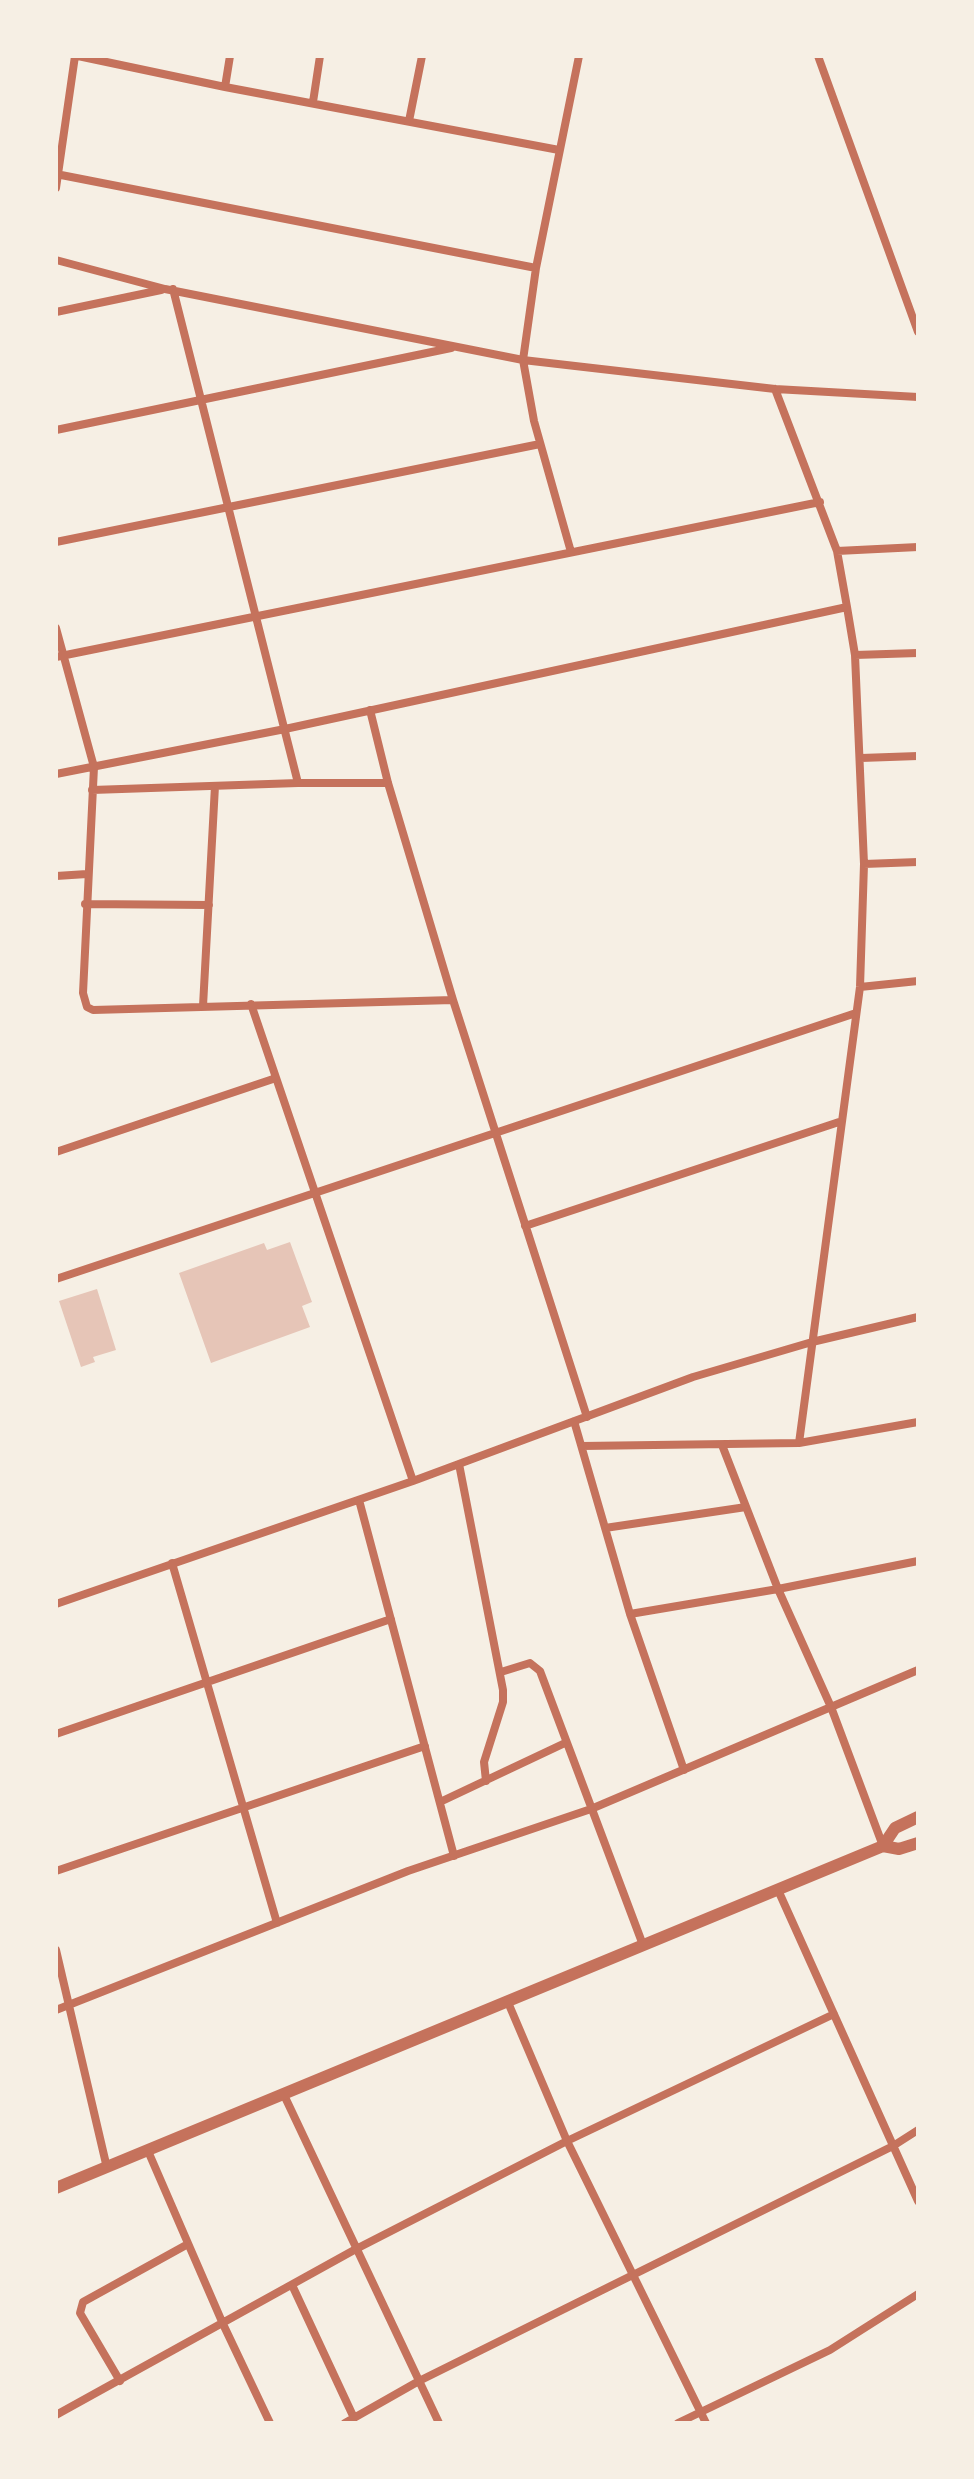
<!DOCTYPE html>
<style>
body{margin:0}
#map{position:relative;width:974px;height:2479px;overflow:hidden;background:#f6efe4;font-family:"Nunito Sans",sans-serif}
canvas{display:block}
.frame{position:absolute;inset:0;border:58px solid #f6efe4;pointer-events:none}
</style>
<div id="map">
<canvas width="974" height="2479"></canvas>
<div class="frame"></div>
</div>
<script>
const c = document.querySelector('canvas').getContext('2d');
c.lineJoin = 'round';
function fill(path, color) { c.fillStyle = color; c.fill(path, 'evenodd'); }
const toPath = rows => new Path2D(rows.map(r => 'M' + r).join(''));
function trace(path, color, width, dash) { c.strokeStyle = color; c.lineWidth = width; c.lineCap = dash ? 'butt' : 'round'; c.setLineDash(dash || []); c.stroke(path); }
fill(toPath([
 [290,1242,312,1302,302,1306,310,1327,211,1363,179,1273,264,1243,267,1250],
 [97,1289,116,1350,93,1357,95,1362,81,1367,59,1301]
]), '#e6c5b7');
trace(toPath([
 [78,56,225,87,559,150],
 [818,56,918,332],
 [225,87,230,56],
 [313,102,320,56],
 [409,121,422,56],
 [56,174,536,268],
 [56,188,75,56],
 [56,260,165,289,523,360,775,389,918,397],
 [173,289,298,783],
 [56,312,161,290],
 [775,389,837,551,847,607,855,655,864,864,860,987,799,1443],
 [56,430,451,348],
 [56,542,540,444],
 [837,551,918,547],
 [571,552,534,421,523,360,536,268,579,56],
 [56,628,94,767,83,993,87,1007,93,1010,453,1000],
 [855,655,918,653],
 [56,657,820,502],
 [370,710,388,783,453,1000,587,1417],
 [861,758,918,756],
 [56,774,285,729,847,607],
 [92,790,298,783,388,783],
 [864,864,918,862],
 [56,876,87,874],
 [85,904,209,905],
 [860,987,918,981],
 [251,1004,413,1481],
 [203,1006,215,786],
 [56,1152,276,1078],
 [525,1226,842,1121],
 [56,1279,856,1013],
 [574,1421,630,1614,684,1770],
 [722,1445,778,1589,831,1707,883,1846],
 [582,1446,799,1443,918,1422],
 [459,1464,503,1690,503,1702,484,1762,486,1781],
 [359,1500,454,1856],
 [605,1528,746,1507],
 [172,1563,277,1923],
 [56,1604,413,1481,693,1377,812,1342,918,1317],
 [630,1614,778,1589,918,1561],
 [501,1672,530,1663,540,1671,643,1945],
 [56,1734,391,1619],
 [440,1802,565,1743],
 [56,1871,425,1746],
 [778,1890,918,2201],
 [56,1950,107,2168],
 [507,2000,567,2141,706,2423],
 [56,2010,408,1871,591,1809,918,1670],
 [284,2095,439,2423],
 [148,2151,223,2324,270,2423],
 [292,2285,354,2418],
 [120,2381,80,2313,83,2302,188,2244],
 [56,2415,356,2249,567,2141,834,2014],
 [345,2423,419,2381,893,2146,918,2130],
 [678,2423,830,2350,918,2294]
]), '#c5725c', 8);
trace(toPath([
 [883,1846,895,1828,918,1817],
 [56,2188,883,1846,899,1849,918,1843]
]), '#c5725c', 12);
</script>
